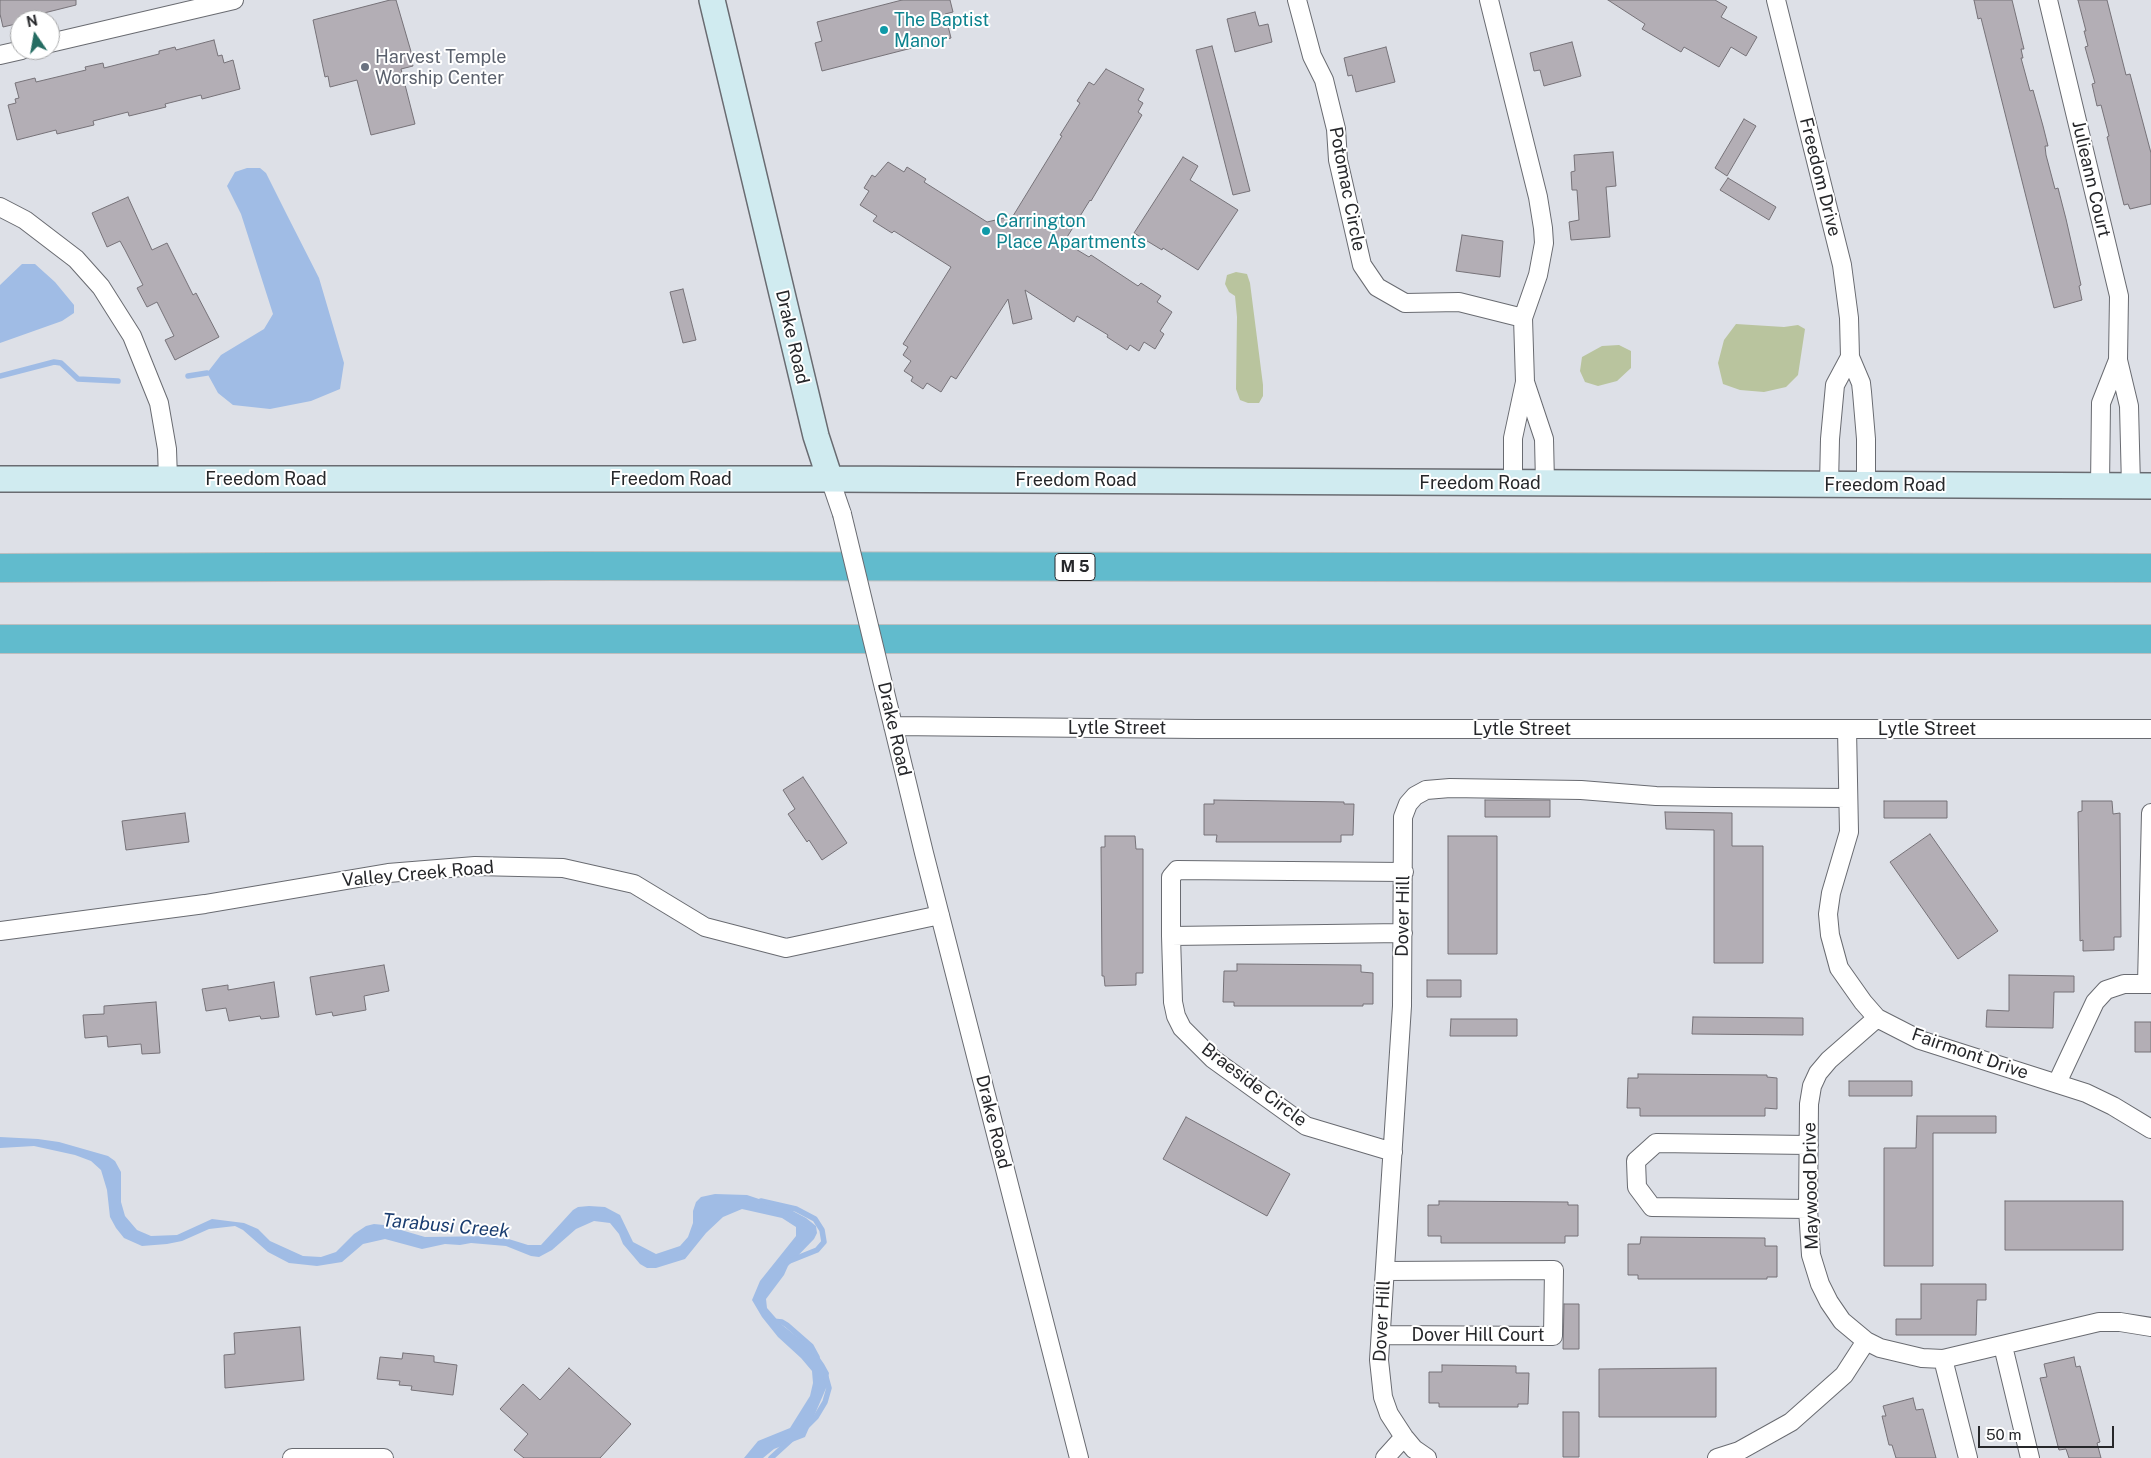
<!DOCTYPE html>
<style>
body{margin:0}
#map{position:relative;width:2151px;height:1458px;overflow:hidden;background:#dde0e7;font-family:"Public Sans",sans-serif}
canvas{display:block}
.north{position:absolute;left:10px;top:10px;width:50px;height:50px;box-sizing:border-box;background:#fff;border:1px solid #a8a9aa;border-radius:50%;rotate:348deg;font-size:14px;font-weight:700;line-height:20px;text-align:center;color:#26272a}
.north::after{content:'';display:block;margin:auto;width:18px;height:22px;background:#256c62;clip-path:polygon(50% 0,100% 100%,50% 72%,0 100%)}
.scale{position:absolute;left:1978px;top:1426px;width:136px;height:22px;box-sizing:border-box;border:2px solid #26272a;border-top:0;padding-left:6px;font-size:15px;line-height:18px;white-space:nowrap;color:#26272a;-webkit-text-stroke:4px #fff;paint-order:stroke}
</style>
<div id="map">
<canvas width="2151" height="1458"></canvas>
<div class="north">N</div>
<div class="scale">50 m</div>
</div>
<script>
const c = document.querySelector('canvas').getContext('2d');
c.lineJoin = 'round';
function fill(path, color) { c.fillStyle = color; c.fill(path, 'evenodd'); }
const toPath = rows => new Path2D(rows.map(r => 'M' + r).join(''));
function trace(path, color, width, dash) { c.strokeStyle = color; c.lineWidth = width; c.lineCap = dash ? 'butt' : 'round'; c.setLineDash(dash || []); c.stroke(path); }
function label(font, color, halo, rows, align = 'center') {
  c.font = font + ' "Public Sans",sans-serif'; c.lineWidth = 4; c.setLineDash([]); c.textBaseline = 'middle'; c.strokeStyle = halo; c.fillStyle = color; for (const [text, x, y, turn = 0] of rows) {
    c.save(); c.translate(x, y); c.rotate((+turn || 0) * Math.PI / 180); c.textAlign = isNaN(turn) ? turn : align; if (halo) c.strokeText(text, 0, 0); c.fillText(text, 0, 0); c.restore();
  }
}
fill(toPath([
 [1236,272,1247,274,1250,283,1263,385,1263,396,1259,403,1248,403,1240,400,1236,389,1237,317,1235,296,1229,292,1225,284,1227,275],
 [1736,324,1784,327,1798,325,1805,329,1798,375,1786,387,1764,392,1740,390,1723,384,1718,363,1724,340],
 [1619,345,1631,351,1631,368,1617,381,1598,386,1585,382,1580,371,1582,357,1602,346]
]), '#b9c49e');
fill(toPath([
 [247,168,260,168,266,173,287,215,319,278,344,363,340,389,311,401,270,409,233,405,218,393,207,373,221,355,264,329,273,314,241,214,227,186,235,172],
 [22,264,35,264,55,282,74,305,74,313,62,321,0,343,0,285],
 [0,1137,38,1139,59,1142,108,1156,115,1161,121,1172,121,1202,125,1216,137,1230,151,1236,177,1235,212,1219,244,1223,258,1229,270,1241,303,1256,321,1257,336,1252,354,1234,366,1226,374,1224,384,1225,425,1237,499,1236,528,1245,541,1245,573,1210,578,1207,589,1206,605,1207,620,1215,633,1242,656,1254,680,1246,688,1237,693,1223,693,1211,696,1202,701,1197,715,1194,747,1195,789,1209,806,1218,816,1226,817,1233,814,1239,788,1266,784,1275,766,1299,767,1308,781,1324,815,1351,824,1364,829,1373,827,1386,805,1437,774,1449,763,1458,744,1458,758,1441,790,1428,810,1396,813,1383,812,1371,801,1358,778,1337,762,1317,752,1300,760,1281,796,1236,796,1227,782,1218,742,1209,723,1217,706,1233,685,1259,656,1268,647,1268,640,1264,623,1244,619,1234,610,1223,594,1221,576,1229,552,1250,539,1257,531,1256,506,1246,471,1243,460,1245,445,1244,422,1249,385,1239,363,1244,342,1262,317,1266,289,1263,268,1252,243,1230,235,1226,209,1229,182,1241,167,1244,142,1246,124,1238,116,1228,110,1217,107,1190,101,1170,91,1161,75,1155,34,1146,0,1148]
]), '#a0bce5');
trace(toPath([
 [0,376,54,362,61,363,78,379,118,381],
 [188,376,207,373],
 [761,1201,796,1209,815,1219,822,1230,824,1242,817,1250,787,1262],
 [772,1321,782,1322,787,1325,811,1346,817,1357],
 [806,1427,816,1417,825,1402,829,1388,826,1377],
 [771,1458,793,1438]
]), '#a0bce5', 5.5);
const building = toPath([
 [0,0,76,0,76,5,20,19,20,23,3,27,0,14,0,0],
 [390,0,396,0,412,55,410,55,413,66,401,69,415,124,371,135,357,80,330,87,328,76,325,77,313,20,390,0],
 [902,0,950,0,953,12,945,14,951,38,822,71,815,43,822,41,817,22,902,0],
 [1608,0,1715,0,1727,7,1721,17,1757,37,1746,56,1731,47,1719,67,1684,47,1681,52,1642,29,1645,24,1608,0],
 [1974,0,2012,0,2024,49,2021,49,2023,58,2021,58,2030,91,2033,90,2043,126,2048,146,2045,146,2046,155,2055,189,2058,188,2066,219,2081,285,2079,286,2082,300,2054,308,1981,18,1978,19,1974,0],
 [2078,0,2107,0,2126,75,2130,74,2151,153,2151,204,2130,209,2128,204,2124,205,2107,137,2109,136,2101,105,2097,106,2092,84,2095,83,2085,47,2088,46,2084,31,2086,31,2078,0],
 [1255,12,1259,26,1268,24,1272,42,1235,52,1227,19,1255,12],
 [214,40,218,56,222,55,224,63,233,60,240,89,202,99,201,95,165,104,166,107,129,116,128,112,93,121,94,125,57,134,56,130,17,140,8,105,16,103,15,99,19,98,15,83,35,78,36,82,86,70,85,67,103,63,104,68,159,54,159,51,175,47,176,50,214,40],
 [1572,42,1581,76,1544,86,1540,70,1534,71,1530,53,1572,42],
 [1212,46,1250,191,1233,195,1196,50,1212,46],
 [1386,47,1395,82,1356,92,1352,75,1348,76,1344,58,1386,47],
 [1106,69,1144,89,1138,100,1143,103,1138,112,1142,115,1091,201,1090,200,1064,242,1089,257,1091,255,1138,286,1141,283,1161,296,1157,302,1172,312,1160,331,1164,334,1155,349,1144,342,1139,351,1130,345,1127,350,1107,337,1108,335,1077,316,1074,322,1025,290,1032,319,1013,324,1008,299,956,379,951,376,941,392,927,383,923,389,911,381,913,377,904,371,911,361,903,355,908,347,903,344,951,267,894,231,892,233,873,221,877,216,860,205,869,191,864,188,872,175,875,177,888,162,904,172,907,167,926,179,924,182,987,222,1013,216,1062,136,1060,135,1080,103,1077,101,1089,82,1094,85,1106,69],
 [1744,119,1756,126,1727,176,1715,168,1744,119],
 [1613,152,1616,186,1606,187,1610,237,1571,240,1569,222,1579,220,1577,190,1572,190,1571,172,1575,171,1574,155,1613,152],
 [1183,157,1198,166,1190,180,1238,210,1198,270,1163,248,1162,250,1134,233,1183,157],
 [1728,178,1776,207,1769,220,1720,190,1728,178],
 [128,197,152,250,167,243,193,295,196,293,219,337,175,360,165,340,174,336,157,302,147,307,137,288,143,285,125,250,120,241,107,247,92,213,128,197],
 [1462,235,1503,241,1500,277,1456,271,1462,235],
 [683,289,696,340,683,343,670,292,683,289],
 [803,777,847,843,822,860,809,840,807,842,788,814,795,809,783,790,803,777],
 [1214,800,1344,802,1344,804,1354,804,1353,835,1341,835,1341,842,1216,842,1217,835,1204,835,1204,804,1214,804,1214,800],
 [1485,800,1550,800,1550,817,1485,817,1485,800],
 [1884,801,1947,801,1947,818,1884,818,1884,801],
 [2082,801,2112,801,2113,814,2120,813,2121,937,2114,937,2114,950,2083,951,2083,940,2080,941,2078,812,2082,811,2082,801],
 [1665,812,1732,813,1732,846,1763,846,1763,963,1714,963,1714,830,1666,829,1665,812],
 [185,813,189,842,126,850,122,821,185,813],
 [1930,834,1998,931,1958,959,1890,862,1930,834],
 [1105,836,1135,836,1136,849,1143,849,1143,973,1136,973,1136,985,1105,986,1104,976,1102,976,1101,847,1105,847,1105,836],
 [1448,836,1497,836,1497,954,1448,954,1448,836],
 [1237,964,1361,965,1361,972,1373,973,1373,1004,1363,1004,1363,1006,1234,1006,1234,1002,1223,1002,1224,971,1237,971,1237,964],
 [384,965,389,991,364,996,366,1010,333,1016,332,1012,316,1015,310,977,384,965],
 [2009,975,2074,976,2074,992,2054,992,2053,1028,1986,1027,1987,1010,2009,1011,2009,975],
 [1427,980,1461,980,1461,997,1427,997,1427,980],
 [274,982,279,1017,261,1019,260,1016,229,1021,226,1008,206,1011,202,989,228,985,228,990,274,982],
 [156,1002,160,1053,142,1054,141,1044,108,1047,107,1036,85,1038,83,1015,104,1014,104,1006,156,1002],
 [1693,1017,1803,1018,1803,1035,1692,1034,1693,1017],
 [1451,1019,1517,1019,1517,1036,1450,1036,1451,1019],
 [2135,1022,2151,1022,2151,1052,2135,1052,2135,1022],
 [1638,1074,1767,1075,1767,1077,1777,1078,1777,1109,1765,1108,1765,1116,1640,1116,1640,1108,1627,1108,1628,1078,1638,1078,1638,1074],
 [1849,1081,1912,1081,1912,1096,1849,1096,1849,1081],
 [1917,1116,1996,1116,1996,1133,1933,1133,1933,1266,1884,1266,1884,1148,1916,1148,1917,1116],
 [1186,1117,1290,1174,1267,1216,1163,1159,1186,1117],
 [1439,1201,1568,1202,1568,1205,1578,1205,1578,1236,1565,1236,1565,1243,1441,1243,1441,1236,1428,1236,1428,1205,1439,1205,1439,1201],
 [2005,1201,2123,1201,2123,1250,2005,1250,2005,1201],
 [1641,1237,1765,1238,1765,1246,1777,1246,1777,1277,1767,1277,1767,1279,1638,1279,1638,1275,1628,1275,1628,1244,1640,1244,1641,1237],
 [1921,1284,1986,1284,1986,1300,1977,1300,1976,1335,1896,1335,1896,1319,1921,1319,1921,1284],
 [1564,1304,1579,1304,1579,1349,1563,1349,1564,1304],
 [300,1327,304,1380,225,1388,224,1355,235,1354,234,1333,300,1327],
 [403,1353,434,1356,434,1362,457,1365,453,1395,411,1390,412,1386,399,1385,400,1381,377,1379,380,1357,402,1359,403,1353],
 [2074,1357,2076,1367,2080,1366,2100,1442,2097,1443,2101,1458,2069,1458,2066,1449,2059,1450,2040,1378,2047,1377,2044,1364,2074,1357],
 [1442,1365,1516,1366,1516,1373,1529,1373,1528,1404,1518,1404,1518,1407,1439,1407,1439,1403,1429,1403,1429,1372,1442,1372,1442,1365],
 [569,1368,631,1424,600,1458,524,1458,514,1450,528,1434,500,1409,523,1384,540,1400,569,1368],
 [1716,1368,1716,1417,1599,1417,1599,1369,1716,1368],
 [1913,1398,1916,1410,1923,1409,1936,1458,1896,1458,1892,1445,1889,1445,1882,1416,1886,1416,1883,1406,1913,1398],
 [1563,1412,1579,1412,1579,1457,1563,1457,1563,1412]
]);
fill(building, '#b3aeb5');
trace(building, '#767278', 1);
const street = toPath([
 [1297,0,1312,56,1324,80,1336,129,1338,160,1362,265,1377,287,1405,303,1459,302,1523,318,1538,275,1544,243,1543,228,1538,197,1489,0],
 [1776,0,1842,265,1849,318,1850,357,1861,383,1862,392,1866,439,1866,485],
 [2048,0,2119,296,2118,360,2129,406,2131,486],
 [50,43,234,0],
 [0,55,22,50],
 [0,207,25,220,76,259,101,287,132,336,159,403,167,449,168,479],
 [1525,382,1544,439,1545,483],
 [830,479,842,514],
 [1513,483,1513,438,1525,382,1523,318],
 [1829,485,1830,439,1835,385,1850,357],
 [2100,486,2101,403,2118,360],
 [884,688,924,853,1079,1458],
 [893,726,1197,729,2151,729],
 [1847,729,1849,832,1831,893,1828,914,1830,935,1839,968,1863,1002,1877,1018,1920,1040,2086,1093,2113,1106,2151,1129],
 [2151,813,2147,984,2151,984],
 [0,931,205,904,388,873,475,866,563,868,634,884,705,927,786,948,940,915],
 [1171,936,1171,877,1177,870,1404,872],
 [1877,1018,1829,1060,1818,1073,1812,1086,1809,1104,1808,1209,1811,1255,1820,1284,1829,1302,1842,1321,1866,1341,1880,1348,1922,1358,1943,1359,2099,1322,2120,1322,2151,1327],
 [2057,1083,2095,1002,2106,990,2124,984,2147,984],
 [1393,1152,1306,1126,1213,1059,1182,1028,1176,1016,1173,1002,1171,936,1403,933],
 [1808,1209,1652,1207,1637,1187,1636,1161,1656,1143,1809,1145],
 [1381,1335,1553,1336,1554,1270,1385,1271],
 [2003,1346,2030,1458],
 [1943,1359,1968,1458],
 [292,1458,384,1458],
 [1385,1458,1404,1437],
 [1427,1458,1414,1449,1404,1437,1389,1414,1383,1397,1379,1360,1402,1006,1403,817,1408,804,1415,796,1426,790,1450,788,1581,790,1656,796,1715,797,1848,798],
 [1717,1458,1739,1451,1791,1422,1844,1375,1866,1341]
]);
const secondary = toPath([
 [712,0,816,436,830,479],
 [0,479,830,479,2151,486]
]);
const highway = toPath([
 [0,568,557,566,2151,568],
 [0,639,2151,639]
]);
trace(street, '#696b71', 20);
trace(secondary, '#696b71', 28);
trace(highway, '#bebebf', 30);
trace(street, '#fff', 18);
trace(secondary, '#d0ebf0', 25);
trace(highway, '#61bbcd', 28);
const streetBridge = toPath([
 [842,514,884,688]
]);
trace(streetBridge, '#696b71', 20, []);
trace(streetBridge, '#fff', 18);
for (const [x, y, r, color] of [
 [884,30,5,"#0f9aa8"],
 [365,67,5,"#6b7280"],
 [986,231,5,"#0f9aa8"]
]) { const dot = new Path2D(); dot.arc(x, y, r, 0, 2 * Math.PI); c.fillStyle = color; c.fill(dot); trace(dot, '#fff', 2); }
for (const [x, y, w] of [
 [1075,567,40]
]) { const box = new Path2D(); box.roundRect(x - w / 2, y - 13.5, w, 27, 4); c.fillStyle = '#fff'; c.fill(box); trace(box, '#26272a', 1); }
label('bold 16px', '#26272a', null, [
 ["M 5",1075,567]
]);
label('18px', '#0d838f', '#fff', [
 ["The Baptist",894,20],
 ["Manor",894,41],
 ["Carrington",996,221],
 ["Place Apartments",996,242]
], 'left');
label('18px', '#5b616d', '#fff', [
 ["Harvest Temple",375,57],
 ["Worship Center",375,78]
], 'left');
label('18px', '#26272a', '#fff', [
 ["Freedom Drive",1820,177,76],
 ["Julieann Court",2091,179,77],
 ["Potomac Circle",1347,189,79],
 ["Drake Road",792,337,77],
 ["Freedom Road",266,479],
 ["Freedom Road",671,479],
 ["Freedom Road",1076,480],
 ["Freedom Road",1480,483],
 ["Freedom Road",1885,485],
 ["Lytle Street",1117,728],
 ["Drake Road",894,729,77],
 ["Lytle Street",1522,729],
 ["Lytle Street",1927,729],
 ["Valley Creek Road",418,874,-5],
 ["Dover Hill",1403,916,-89],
 ["Fairmont Drive",1970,1054,19],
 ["Braeside Circle",1254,1085,37],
 ["Drake Road",993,1122,76],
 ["Maywood Drive",1811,1186,-91],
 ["Dover Hill",1382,1321,-87],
 ["Dover Hill Court",1478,1335]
]);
label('italic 19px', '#1a3d70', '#fff', [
 ["Tarabusi Creek",446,1226,5]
]);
</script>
